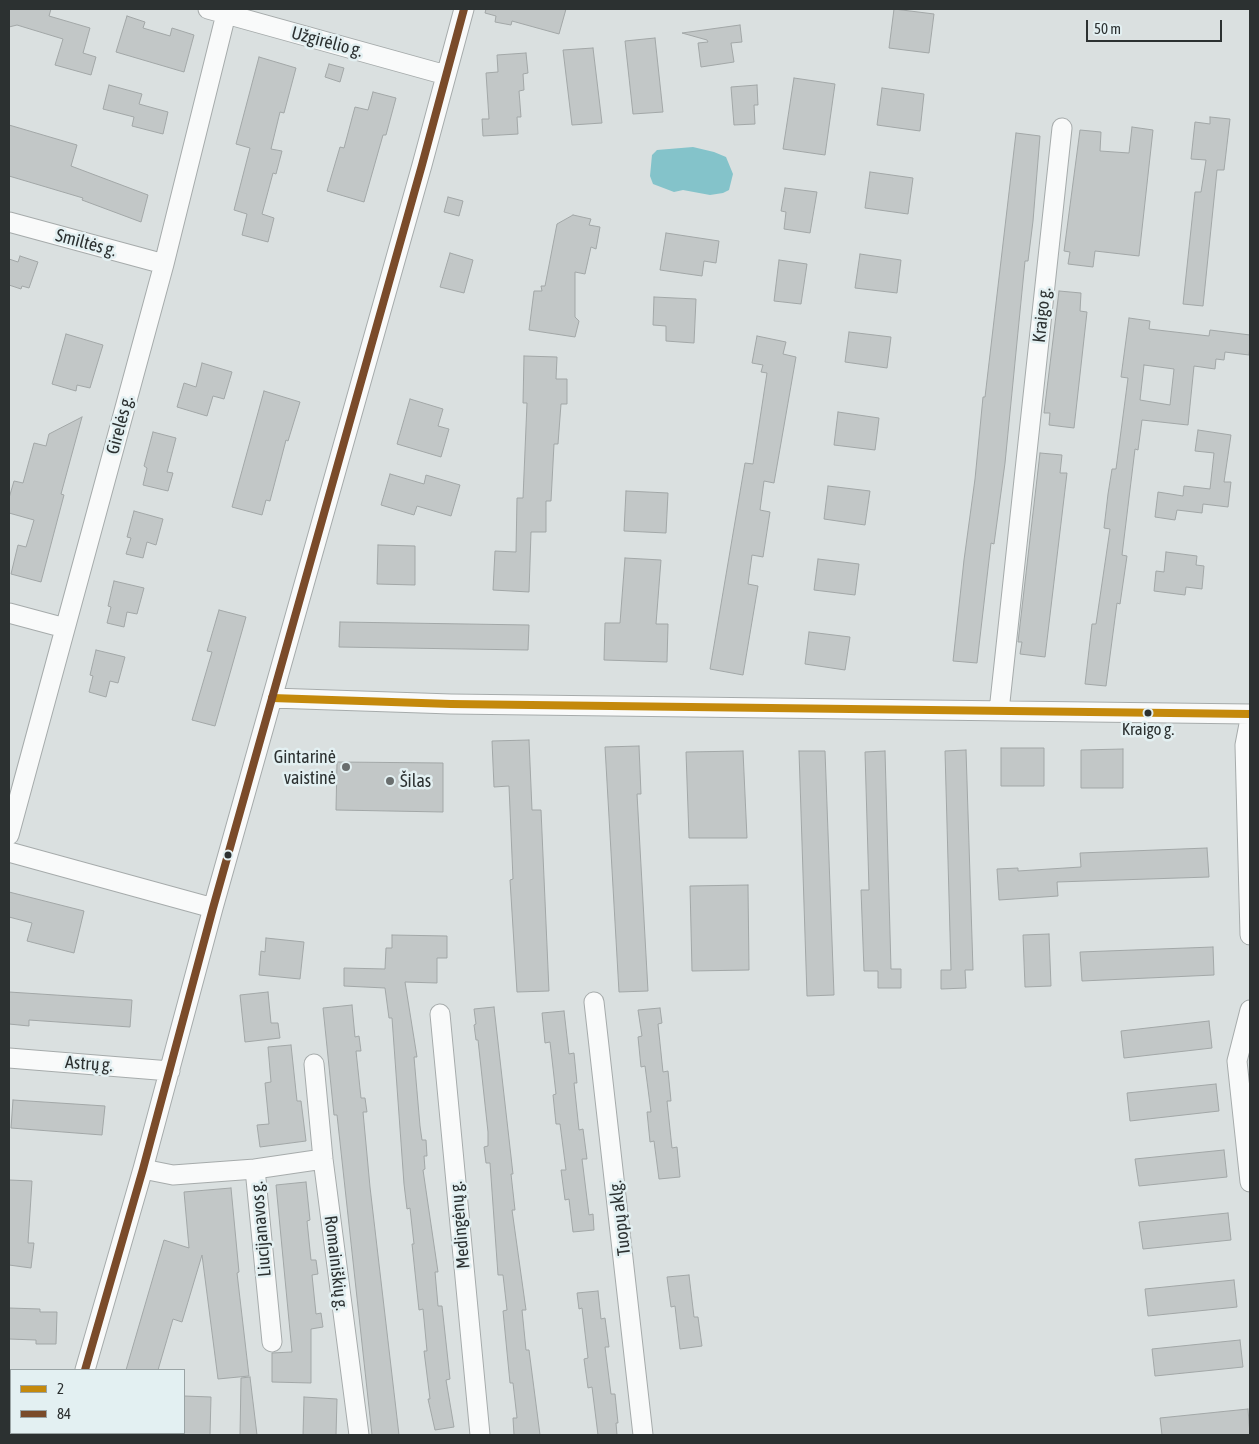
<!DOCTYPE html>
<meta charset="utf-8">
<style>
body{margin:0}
#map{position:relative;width:1259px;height:1444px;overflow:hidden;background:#dae0e0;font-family:"Asap Condensed",sans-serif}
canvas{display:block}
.frame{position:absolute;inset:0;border:10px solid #2c3131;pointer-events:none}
.legend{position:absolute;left:10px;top:1369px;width:175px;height:65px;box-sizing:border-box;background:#e3f0f2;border:1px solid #9aa4a5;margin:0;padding:6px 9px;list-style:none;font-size:15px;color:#2c3131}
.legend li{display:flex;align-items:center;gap:10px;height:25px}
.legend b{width:25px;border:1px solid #9aa4a5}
.scale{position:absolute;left:1086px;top:20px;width:136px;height:22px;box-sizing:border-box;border:2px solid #2c3131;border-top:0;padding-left:6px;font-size:15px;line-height:18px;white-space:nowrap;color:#2c3131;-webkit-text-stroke:4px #e3f0f2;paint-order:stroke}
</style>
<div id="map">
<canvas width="1259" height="1444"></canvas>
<div class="frame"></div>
<ul class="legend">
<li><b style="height:6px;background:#c4890c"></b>2</li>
<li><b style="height:6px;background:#7a4b2a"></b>84</li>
</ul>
<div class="scale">50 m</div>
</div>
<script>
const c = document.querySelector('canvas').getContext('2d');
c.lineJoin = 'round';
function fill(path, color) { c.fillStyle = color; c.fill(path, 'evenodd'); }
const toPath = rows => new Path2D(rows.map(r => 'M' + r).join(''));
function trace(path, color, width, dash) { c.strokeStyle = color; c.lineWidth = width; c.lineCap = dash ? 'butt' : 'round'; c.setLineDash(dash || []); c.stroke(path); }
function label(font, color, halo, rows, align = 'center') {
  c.font = font + ' "Asap Condensed",sans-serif'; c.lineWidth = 5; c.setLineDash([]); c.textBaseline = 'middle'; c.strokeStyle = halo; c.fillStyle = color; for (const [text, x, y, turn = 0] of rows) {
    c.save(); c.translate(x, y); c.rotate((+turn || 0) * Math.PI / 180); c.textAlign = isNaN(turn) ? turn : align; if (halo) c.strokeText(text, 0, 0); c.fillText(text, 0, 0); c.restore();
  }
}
fill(toPath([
 [693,147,714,152,726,157,733,174,729,190,723,193,710,195,683,190,674,192,653,184,650,176,652,155,657,150]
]), '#84c3ca');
const building = toPath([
 [9,9,51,9,49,16,90,28,83,53,96,57,91,75,55,65,63,39,17,25,9,27,9,9],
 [486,9,566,9,559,34,512,21,511,25,495,22,496,16,485,13,486,9],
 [894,9,934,14,929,53,889,48,894,9],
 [127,16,145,22,143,28,170,36,172,28,194,35,184,72,116,52,127,16],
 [740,25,742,42,731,43,734,62,701,67,698,43,708,42,707,40,682,33,740,25],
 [655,38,663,112,633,114,625,41,655,38],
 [593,48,602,123,572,125,563,50,593,48],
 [526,53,528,73,523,74,524,90,519,91,521,117,517,117,518,134,483,136,482,119,489,119,486,73,498,72,497,55,526,53],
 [259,57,296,68,284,113,280,112,271,149,282,151,276,174,273,173,262,214,274,218,268,242,242,235,247,214,234,210,250,148,236,144,259,57],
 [329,64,344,68,340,82,325,77,329,64],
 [794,78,835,84,825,155,783,149,794,78],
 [109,85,142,94,139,104,168,112,163,134,132,126,134,117,103,109,109,85],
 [757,85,758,105,754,105,755,124,734,125,731,87,757,85],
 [882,88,924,94,920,131,877,125,882,88],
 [373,92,396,98,386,135,383,135,364,202,327,191,340,147,344,148,355,107,368,110,373,92],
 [1210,117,1230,119,1224,170,1217,170,1203,306,1183,304,1195,192,1201,192,1206,160,1191,159,1195,122,1210,124,1210,117],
 [9,125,77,145,71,166,148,195,141,222,82,200,83,198,9,176,9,125],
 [1132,127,1153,130,1139,256,1095,251,1093,267,1068,264,1070,252,1064,251,1080,130,1101,132,1100,151,1129,153,1132,127],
 [1016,133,1040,136,1033,221,1028,261,1025,261,1005,463,994,544,991,543,977,663,953,661,964,560,975,479,983,397,985,397,1016,133],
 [870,172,913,178,908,214,865,208,870,172],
 [785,188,817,192,810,233,784,229,786,212,781,211,785,188],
 [448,197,463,201,459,216,444,212,448,197],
 [573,215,591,219,589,225,600,227,596,249,591,247,585,274,575,272,575,317,579,321,575,337,529,330,534,291,542,291,541,286,545,286,557,224,573,215],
 [666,233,719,241,716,263,704,261,702,276,660,270,666,233],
 [450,253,473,260,464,293,440,287,450,253],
 [860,254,901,260,897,293,855,288,860,254],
 [20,256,38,262,29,288,22,286,21,289,9,285,9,259,18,262,20,256],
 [779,260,807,264,801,304,774,301,779,260],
 [1059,291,1081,293,1080,311,1087,312,1074,428,1049,425,1050,413,1044,413,1059,291],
 [654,297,696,299,694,343,666,341,666,326,653,325,654,297],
 [1129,318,1150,321,1149,329,1209,336,1210,330,1250,335,1250,345,1249,355,1225,352,1224,360,1216,359,1215,369,1194,366,1188,425,1142,420,1138,450,1135,449,1122,555,1127,556,1120,604,1117,603,1106,686,1085,684,1092,624,1096,624,1110,529,1104,528,1108,494,1112,469,1116,469,1128,378,1121,377,1129,318],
 [1144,365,1174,369,1170,405,1140,400,1144,365],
 [849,332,891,337,887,368,845,362,849,332],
 [66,334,103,345,90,388,77,385,76,391,52,384,66,334],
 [757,336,786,342,783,354,796,357,774,483,764,481,760,510,770,512,763,557,752,555,748,584,758,586,743,675,710,669,745,463,753,464,767,373,761,372,763,365,752,363,757,336],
 [524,356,557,357,556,379,567,379,567,404,561,404,558,444,554,444,551,501,546,501,546,532,531,532,529,592,493,590,495,551,516,552,517,498,523,498,527,403,523,403,524,356],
 [202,363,232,372,224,399,213,396,207,416,177,407,184,383,196,387,202,363],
 [264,391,300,402,288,441,286,440,270,501,266,500,262,515,232,507,264,391],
 [410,399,443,409,438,426,449,429,441,457,397,444,410,399],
 [838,412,879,418,875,450,834,445,838,412],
 [82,417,61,494,64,495,41,582,11,574,18,545,26,547,34,520,9,513,9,498,14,481,23,483,34,443,46,446,49,434,82,417],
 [1198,430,1231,435,1224,482,1231,482,1228,507,1203,504,1202,513,1177,510,1175,520,1155,517,1158,492,1183,496,1184,486,1210,489,1214,453,1195,451,1198,430],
 [153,432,176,438,167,472,173,473,168,491,143,485,147,468,144,466,153,432],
 [1040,453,1062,455,1060,473,1067,473,1045,657,1020,654,1022,642,1018,642,1040,453],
 [390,474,424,484,426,475,460,485,451,516,417,506,414,515,381,505,390,474],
 [828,486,870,491,865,525,824,519,828,486],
 [626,491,668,493,666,533,624,531,626,491],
 [134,511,163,519,156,545,147,542,143,558,126,554,131,538,127,537,134,511],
 [378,545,415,546,415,585,377,584,378,545],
 [1166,552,1197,556,1196,565,1204,566,1202,589,1186,587,1185,595,1154,591,1156,571,1164,572,1166,552],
 [625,558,661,560,656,624,668,624,667,662,604,660,605,623,620,623,625,558],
 [818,559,859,564,855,595,814,590,818,559],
 [114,581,144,588,137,614,127,612,124,627,107,623,111,607,108,606,114,581],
 [219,610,246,617,215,726,192,720,212,652,207,651,219,610],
 [340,622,529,625,528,650,339,647,340,622],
 [809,632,850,637,845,670,805,664,809,632],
 [96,650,125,657,118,683,110,681,106,697,89,692,93,676,90,675,96,650],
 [529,740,532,810,541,810,549,991,517,992,510,880,513,879,509,786,494,787,492,741,529,740],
 [639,746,641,794,637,794,648,991,619,992,605,747,639,746],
 [1001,748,1044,748,1044,786,1001,786,1001,748],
 [1123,749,1123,788,1081,788,1081,750,1123,749],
 [966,750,973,970,965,970,966,988,941,989,941,970,951,970,945,751,966,750],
 [743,751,747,838,689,838,686,752,743,751],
 [799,751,825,751,834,995,807,996,799,751],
 [885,751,891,969,901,969,901,988,878,988,878,971,864,971,861,890,869,890,865,752,885,751],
 [337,762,443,763,443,812,336,810,337,762],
 [1207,848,1209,877,1057,882,1058,896,999,900,997,869,1018,868,1018,871,1081,867,1080,853,1207,848],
 [748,885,749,970,692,971,690,886,748,885],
 [9,892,84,911,74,953,27,941,32,923,9,917,9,892],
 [1049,934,1051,986,1025,987,1023,935,1049,934],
 [392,935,447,936,447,958,437,958,437,983,405,982,417,1057,414,1057,420,1126,422,1140,426,1140,427,1156,424,1156,425,1169,423,1170,438,1272,435,1272,438,1306,442,1306,450,1379,446,1380,454,1427,435,1430,428,1399,430,1399,424,1351,427,1351,423,1309,419,1310,412,1244,414,1244,410,1208,407,1209,404,1184,392,1018,389,1018,385,988,344,986,344,968,385,969,386,948,392,948,392,935],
 [266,938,304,942,300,979,259,975,261,951,265,952,266,938],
 [1213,947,1214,975,1082,981,1080,952,1213,947],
 [9,992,132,1000,130,1027,29,1020,29,1026,9,1024,9,992],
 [268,992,271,1023,278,1023,280,1038,245,1042,240,995,268,992],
 [352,1005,355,1037,359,1036,361,1051,356,1051,361,1098,365,1098,367,1112,363,1112,370,1187,399,1435,372,1435,337,1115,334,1115,323,1008,352,1005],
 [494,1007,513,1174,511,1174,515,1210,512,1210,526,1310,522,1310,526,1350,529,1350,540,1435,514,1435,513,1418,517,1418,513,1383,510,1383,503,1311,507,1310,503,1275,498,1275,490,1163,486,1163,484,1147,488,1146,488,1132,478,1040,476,1040,474,1025,476,1024,474,1009,494,1007],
 [660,1008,662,1023,658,1024,663,1072,668,1071,671,1101,667,1101,672,1148,677,1147,680,1177,659,1179,654,1141,650,1142,647,1112,651,1112,645,1066,641,1067,638,1037,642,1036,638,1010,660,1008],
 [564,1011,569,1054,574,1053,577,1083,574,1083,579,1130,583,1129,587,1159,582,1159,589,1215,593,1214,594,1230,573,1232,569,1199,565,1200,561,1170,566,1170,560,1124,556,1124,553,1095,556,1094,550,1042,545,1043,542,1013,564,1011],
 [1209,1021,1212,1048,1124,1058,1121,1031,1209,1021],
 [291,1045,297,1101,301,1101,306,1141,260,1147,257,1125,269,1124,265,1083,271,1082,268,1047,291,1045],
 [1216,1084,1219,1111,1130,1121,1127,1093,1216,1084],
 [13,1100,105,1106,102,1135,11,1128,13,1100],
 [1224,1150,1227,1177,1139,1186,1135,1159,1224,1150],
 [9,1180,32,1181,28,1243,34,1243,31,1268,9,1265,9,1180],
 [306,1182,310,1220,307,1221,311,1260,316,1260,318,1274,312,1275,316,1314,321,1313,323,1327,311,1329,311,1383,272,1382,272,1353,292,1352,276,1185,306,1182],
 [231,1188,239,1272,237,1273,249,1376,218,1379,202,1255,182,1322,173,1319,158,1370,126,1370,164,1240,189,1248,184,1192,231,1188],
 [1228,1213,1231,1240,1143,1249,1139,1222,1228,1213],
 [689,1275,694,1317,698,1317,702,1346,680,1349,675,1306,671,1307,667,1277,689,1275],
 [1234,1280,1237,1307,1148,1316,1145,1289,1234,1280],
 [598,1291,601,1319,605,1318,609,1347,605,1347,611,1394,615,1394,618,1423,616,1423,617,1435,598,1435,592,1387,588,1388,584,1359,588,1358,582,1308,579,1309,577,1293,598,1291],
 [9,1308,40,1309,40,1312,57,1312,56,1344,36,1344,36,1340,9,1339,9,1308],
 [1240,1340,1243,1367,1155,1376,1152,1349,1240,1340],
 [250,1377,257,1435,240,1435,241,1378,250,1377],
 [184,1396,211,1397,210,1435,184,1435,184,1396],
 [304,1397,337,1399,336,1435,303,1435,304,1397],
 [1248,1409,1250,1435,1162,1435,1160,1418,1248,1409]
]);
fill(building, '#c2c7c7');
trace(building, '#a2a7a7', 1);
const minor = toPath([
 [208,9,446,75],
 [9,222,164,264],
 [9,613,65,628],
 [272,698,451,704,1250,714],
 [999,711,1062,128],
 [1250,719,1245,745,1250,935],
 [9,835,164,264,226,14],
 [9,852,213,908],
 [594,1002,643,1435],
 [1250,1010,1237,1061,1250,1182],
 [440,1014,480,1435],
 [9,1058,170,1071],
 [314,1064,323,1159,359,1435],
 [143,1169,173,1175,255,1169,272,1342],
 [255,1169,323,1159],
 [85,1370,143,1169,213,908,422,165,464,9],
 [9,1389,11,1389],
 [67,1435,67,1433]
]);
trace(minor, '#a6abab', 21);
trace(minor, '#f9fafa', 19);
trace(toPath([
 [272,698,451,704,1250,714]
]), '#c4890c', 8);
trace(toPath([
 [85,1370,143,1169,213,908,422,165,464,9]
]), '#7a4b2a', 8);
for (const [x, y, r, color] of [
 [1148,713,4.5,"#2c3131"],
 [346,767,5,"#696e6e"],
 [390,781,5,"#696e6e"],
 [228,855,4.5,"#2c3131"]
]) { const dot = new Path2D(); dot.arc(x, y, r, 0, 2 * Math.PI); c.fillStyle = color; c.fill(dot); trace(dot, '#e3f0f2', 2); }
label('17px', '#2c3131', '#e3f0f2', [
 ["Kraigo g.",1148,730]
]);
label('18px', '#2c3131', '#e3f0f2', [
 ["Užgirėlio g.",327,42,15],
 ["Smiltės g.",86,243,15],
 ["Kraigo g.",1042,315,-84],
 ["Girelės g.",120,425,-75],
 ["Astrų g.",89,1064,4],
 ["Tuopų aklg.",620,1218,-97],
 ["Medingėnų g.",460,1225,-95],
 ["Liucijanavos g.",261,1229,-95],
 ["Romainiškių g.",336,1263,83]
]);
label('18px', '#2c3131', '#e3f0f2', [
 ["Gintarinė",336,757],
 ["vaistinė",336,778],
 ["Šilas",400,781,"left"]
], 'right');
</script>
